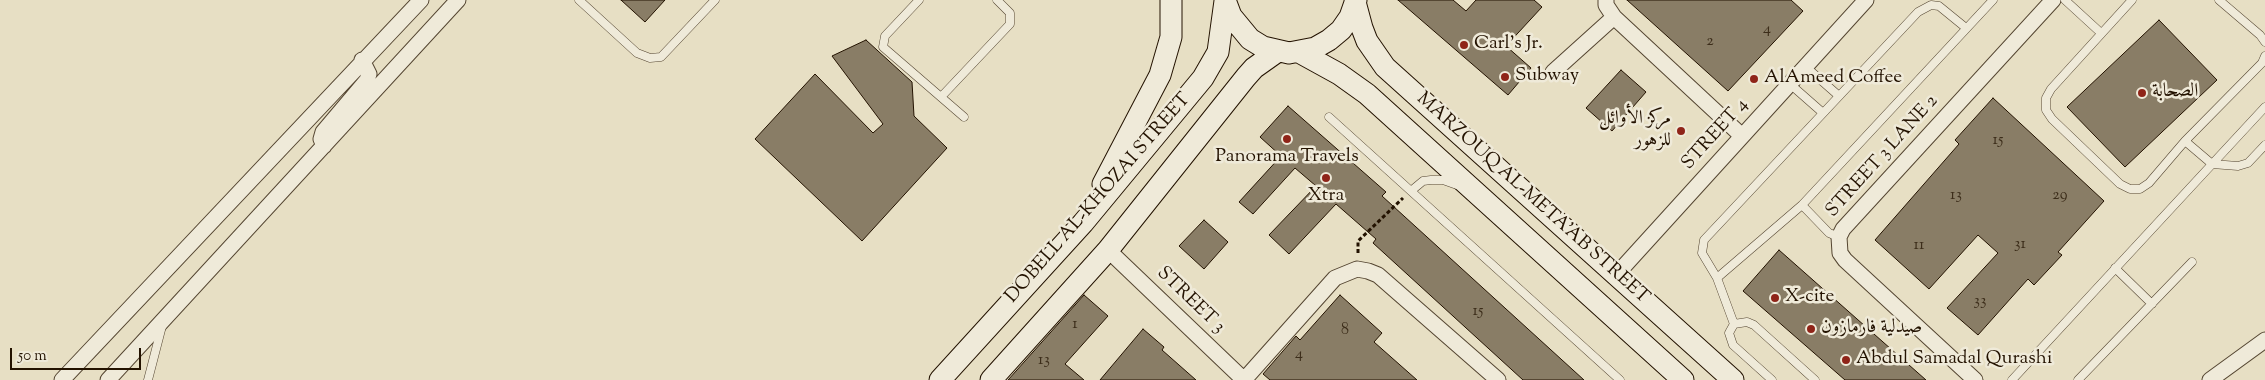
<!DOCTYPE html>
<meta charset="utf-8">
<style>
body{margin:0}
#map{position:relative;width:2265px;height:380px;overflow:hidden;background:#e7dfc4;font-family:"Sorts Mill Goudy",serif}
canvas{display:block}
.scale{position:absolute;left:10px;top:348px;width:131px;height:22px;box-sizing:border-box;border:2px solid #231200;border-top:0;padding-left:6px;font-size:15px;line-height:18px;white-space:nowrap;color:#231200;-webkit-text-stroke:4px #efead9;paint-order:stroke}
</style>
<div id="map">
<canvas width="2265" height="380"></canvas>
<div class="scale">50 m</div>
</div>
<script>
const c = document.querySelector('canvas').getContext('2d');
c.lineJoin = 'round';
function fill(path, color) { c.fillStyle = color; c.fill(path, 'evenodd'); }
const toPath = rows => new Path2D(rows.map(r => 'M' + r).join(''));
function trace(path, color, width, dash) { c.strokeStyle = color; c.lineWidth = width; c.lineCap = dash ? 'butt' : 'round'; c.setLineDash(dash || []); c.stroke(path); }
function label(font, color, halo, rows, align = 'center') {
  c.font = font + ' "Sorts Mill Goudy",Amiri,serif'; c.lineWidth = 5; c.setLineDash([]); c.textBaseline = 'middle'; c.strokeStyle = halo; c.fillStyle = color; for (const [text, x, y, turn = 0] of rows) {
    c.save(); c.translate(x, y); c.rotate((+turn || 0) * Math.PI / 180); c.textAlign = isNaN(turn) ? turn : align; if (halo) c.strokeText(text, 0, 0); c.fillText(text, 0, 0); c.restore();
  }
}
const building = toPath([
 [621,0,665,0,645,22,621,0],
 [1398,0,1453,0,1466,11,1476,0,1534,0,1542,7,1506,46,1531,68,1508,95,1398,0],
 [1627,0,1791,0,1803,11,1728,91,1627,0],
 [2159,20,2217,80,2125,167,2067,107,2159,20],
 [866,40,912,82,914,116,947,148,862,241,755,139,815,74,873,133,883,124,832,56,866,40],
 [1621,70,1646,92,1612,131,1586,108,1621,70],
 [1993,98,2104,201,2058,252,2062,255,2034,285,2028,279,1978,335,1947,308,1998,253,1978,235,1929,289,1875,240,1959,144,1955,140,1993,98],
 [1288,106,1386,192,1382,196,1584,380,1523,380,1373,243,1376,239,1336,204,1289,254,1269,235,1316,186,1295,168,1253,214,1239,202,1281,156,1260,137,1288,106],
 [1204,220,1228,242,1204,269,1179,246,1204,220],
 [1779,250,1926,380,1845,380,1743,291,1779,250],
 [1084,295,1108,316,1065,364,1084,380,1008,380,1084,295],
 [1340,295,1382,333,1374,342,1417,380,1270,380,1263,374,1296,336,1300,340,1340,295],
 [1143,329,1164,347,1162,350,1196,380,1100,380,1143,329]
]);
fill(building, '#897d66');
trace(building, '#231200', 1);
const lane = toPath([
 [579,0,637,53,650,58,661,57,715,0],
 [919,0,885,36,883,47,964,117],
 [2065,0,2101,33],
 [2132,0,2051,89,2046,98,2046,110,2052,119,2120,184,2130,189,2140,189,2149,183,2185,141,2262,63,2265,56],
 [2219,0,2260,35,2265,42],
 [1806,67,1839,96],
 [1790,84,1823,113],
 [941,97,1010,24,1010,13,997,0],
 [1329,117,1620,380],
 [2185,141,2212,164,2238,166,2248,163,2265,145],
 [1411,191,1423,181,1431,180,1443,180,1457,185],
 [1802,205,1829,233,1839,237],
 [2115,268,2152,304],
 [1717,278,1802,205,1993,0],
 [1734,324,1717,278,1702,253,1704,240,1918,12,1931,5,1939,6,1966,28],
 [148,380,162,326],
 [1772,380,1733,345,1729,333,1734,324,1747,322,1754,325,1815,380],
 [2012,380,2265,107],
 [2078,380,2192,262]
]);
const street = toPath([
 [1606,0,1606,5,1614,17,1742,136],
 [1553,72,1614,17],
 [324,146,321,139,323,132,367,80,369,74,362,60],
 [1108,250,1244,380],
 [1616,275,1866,0],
 [62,380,421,0],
 [108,380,458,0],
 [1244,380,1335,278,1357,269,1368,271,1378,275,1498,380],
 [1975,380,1845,260,1840,253,1839,237,1843,229,2053,0],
 [2210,380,2265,340]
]);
const secondary = toPath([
 [1225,0,1231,16,1250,39,1263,47,1289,53,1315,48,1329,40,1341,30,1350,17,1356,0],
 [1355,2,1362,28,1367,41,1385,67,1733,380],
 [1299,52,1339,74,1367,94,1683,380],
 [1103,184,1160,75,1171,37,1171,0],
 [940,380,1083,223,1203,78,1218,52,1225,1],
 [991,380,1108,250,1246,77,1254,68,1278,51]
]);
trace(lane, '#544531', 9);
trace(street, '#544531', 17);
trace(secondary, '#231200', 23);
trace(toPath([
 [1358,253,1358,241,1403,198]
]), '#231200', 3, [4, 2.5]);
trace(lane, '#efead9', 8);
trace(street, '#efead9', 15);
trace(secondary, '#efead9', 21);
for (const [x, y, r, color] of [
 [1464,45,5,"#8f2418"],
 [1505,77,5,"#8f2418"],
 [1754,79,5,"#8f2418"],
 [2142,93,5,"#8f2418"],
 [1681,131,5,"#8f2418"],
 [1287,139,5,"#8f2418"],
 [1326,178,5,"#8f2418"],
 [1775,298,5,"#8f2418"],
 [1811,329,5,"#8f2418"],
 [1846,360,5,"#8f2418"]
]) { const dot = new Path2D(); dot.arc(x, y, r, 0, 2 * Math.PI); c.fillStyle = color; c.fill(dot); trace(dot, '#efead9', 2); }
label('16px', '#3c2d1a', null, [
 ["4",1767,30],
 ["2",1710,42],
 ["15",1998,141],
 ["13",1956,196],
 ["29",2060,196],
 ["31",2020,245],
 ["11",1919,246],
 ["33",1980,302],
 ["15",1478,312],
 ["1",1075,325],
 ["8",1345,331],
 ["4",1299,355],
 ["13",1044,361]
]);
label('19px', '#231200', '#efead9', [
 ["Carl's Jr.",1474,45],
 ["Subway",1515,77],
 ["AlAmeed Coffee",1764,79],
 ["الصحابة",2152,93],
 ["مركز الأوائل",1671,120,"right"],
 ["للزهور",1671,142,"right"],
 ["Panorama Travels",1287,158,"center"],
 ["Xtra",1326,197,"center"],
 ["X-cite",1785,298],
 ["صيدلية فارمازون",1821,329],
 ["Abdul Samadal Qurashi",1856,360]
], 'left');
label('19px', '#231200', '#efead9', [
 ["STREET 4",1716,135,-48],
 ["STREET 3 LANE 2",1883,157,-48],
 ["DOBELL AL-KHOZAI STREET",1099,199,-49],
 ["MARZOUQ AL-META'AB STREET",1532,199,42],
 ["STREET 3",1190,301,44]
]);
</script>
